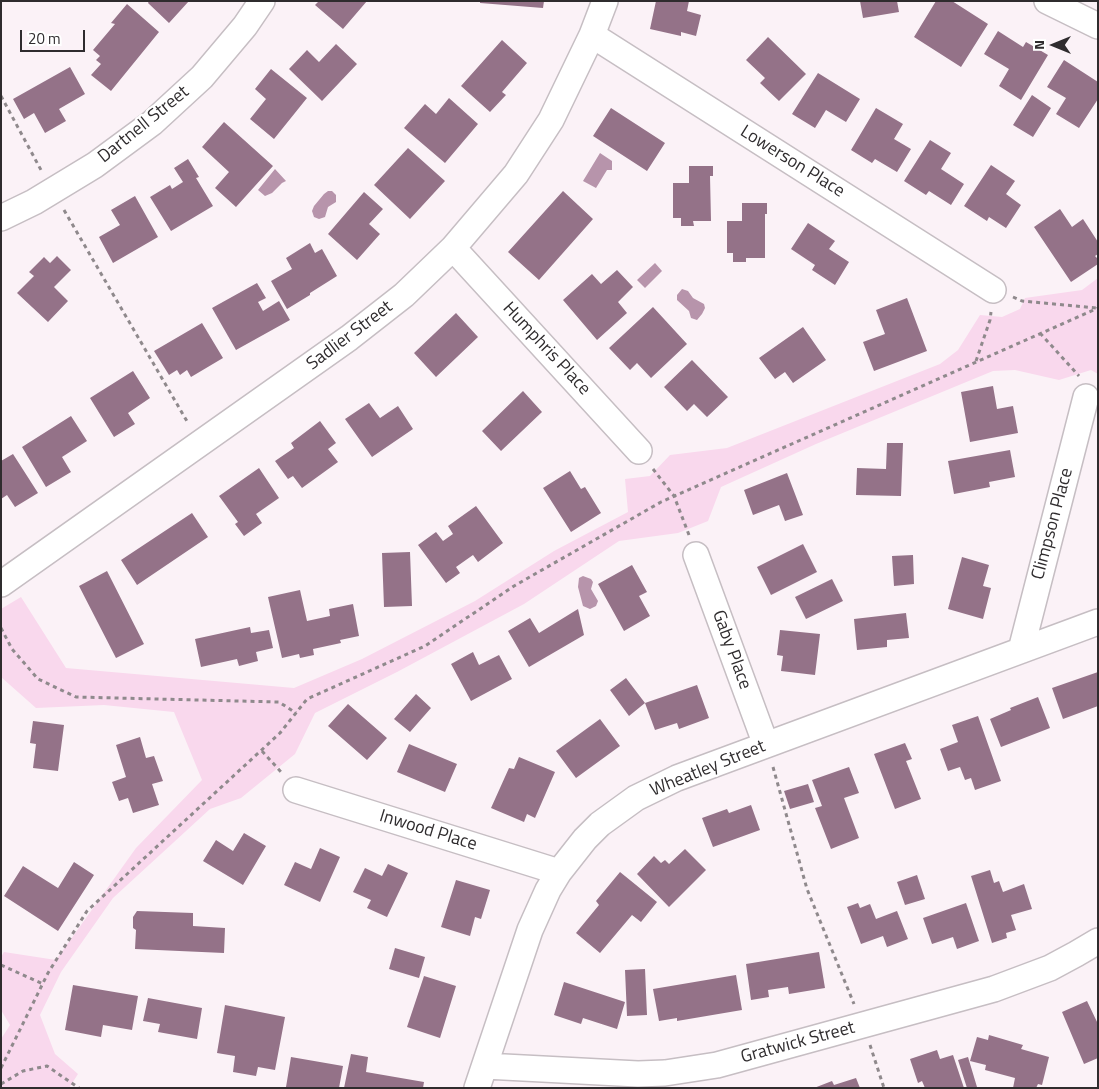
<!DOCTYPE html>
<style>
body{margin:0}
#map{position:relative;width:1099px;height:1089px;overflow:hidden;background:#fbf2f7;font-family:"Titillium Web",sans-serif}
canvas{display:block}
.frame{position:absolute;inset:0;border:2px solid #2f2c2e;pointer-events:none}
.north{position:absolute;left:1029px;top:20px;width:50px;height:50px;-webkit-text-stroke:4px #fff;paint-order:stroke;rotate:270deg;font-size:14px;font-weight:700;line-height:20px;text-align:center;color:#2f2c2e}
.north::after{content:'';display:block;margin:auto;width:18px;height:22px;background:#2f2c2e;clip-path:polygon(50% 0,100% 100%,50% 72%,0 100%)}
.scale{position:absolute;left:20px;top:30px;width:65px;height:22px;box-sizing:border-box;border:2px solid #2f2c2e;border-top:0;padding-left:6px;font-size:15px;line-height:18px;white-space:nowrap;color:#2f2c2e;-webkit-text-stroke:4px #fff;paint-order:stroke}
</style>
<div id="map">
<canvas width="1099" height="1089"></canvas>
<div class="frame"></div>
<div class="north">N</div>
<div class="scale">20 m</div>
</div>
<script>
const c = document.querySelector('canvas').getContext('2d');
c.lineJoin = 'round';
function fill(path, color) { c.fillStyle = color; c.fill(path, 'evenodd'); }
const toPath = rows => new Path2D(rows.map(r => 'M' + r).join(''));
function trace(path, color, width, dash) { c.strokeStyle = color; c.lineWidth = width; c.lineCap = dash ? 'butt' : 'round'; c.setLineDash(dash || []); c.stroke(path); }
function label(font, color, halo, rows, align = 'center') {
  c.font = font + ' "Titillium Web",sans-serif'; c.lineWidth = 4.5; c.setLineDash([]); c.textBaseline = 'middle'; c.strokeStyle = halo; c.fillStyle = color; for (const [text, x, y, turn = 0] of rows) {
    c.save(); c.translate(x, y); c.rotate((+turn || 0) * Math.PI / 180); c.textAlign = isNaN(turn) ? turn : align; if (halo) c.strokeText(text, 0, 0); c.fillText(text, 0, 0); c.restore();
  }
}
fill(toPath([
 [1098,278,1098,374,1091,370,1059,380,1015,370,993,371,816,444,721,487,708,521,678,533,619,541,524,604,397,672,315,713,295,754,241,798,210,809,113,898,61,972,40,1015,55,1054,78,1074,69,1088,1,1088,1,1039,10,1025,1,1010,1,957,4,952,56,960,136,848,202,780,174,712,104,705,36,708,1,677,1,609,21,597,66,668,294,688,362,659,475,601,554,551,628,512,625,479,650,476,670,455,727,448,940,364,958,350,980,315,1002,317,1020,309,1025,298,1082,290]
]), '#f9d8ed');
fill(toPath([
 [600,153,612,161,612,170,607,170,596,188,583,181],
 [275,169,286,181,282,183,272,193,265,196,258,190],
 [328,191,332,191,336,195,336,202,328,207,325,217,319,219,314,217,312,211,314,206,324,194],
 [655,263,662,271,645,288,637,280],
 [682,289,688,291,693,298,704,304,705,308,702,314,697,320,691,318,689,311,677,300,677,295],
 [583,576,591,579,593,582,591,589,598,601,596,606,590,609,583,606,578,587,579,578]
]), '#b794ab');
fill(toPath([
 [149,1,189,1,169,23,148,3],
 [319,1,367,1,343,29,315,5],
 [480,1,544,1,543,8,480,3],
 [656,1,689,1,687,11,701,15,696,36,681,32,681,36,650,29],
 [860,1,897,1,899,12,863,18],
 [936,1,952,1,988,24,961,67,914,37],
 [127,4,159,32,111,91,91,75,101,64,96,60,100,56,93,50,115,24,111,23],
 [998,31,1023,47,1026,42,1048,55,1021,100,999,86,1009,69,984,54],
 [768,37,806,74,779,101,760,83,765,78,746,60],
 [502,40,527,63,502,92,506,95,490,112,461,86],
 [336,44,357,64,322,101,289,69,307,50,319,62],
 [1064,60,1098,82,1098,99,1079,128,1056,114,1066,98,1047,87],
 [70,67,85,94,59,109,66,121,45,133,34,113,24,119,13,99],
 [271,69,307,98,274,139,250,119,266,99,255,89],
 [818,73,860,99,846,122,826,110,815,128,792,114],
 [1032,95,1051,108,1033,137,1013,125],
 [449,98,478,124,445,163,404,128,425,104,436,114],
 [611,108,665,143,647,171,593,136],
 [876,108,903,124,894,139,911,149,897,172,875,159,872,163,851,150],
 [224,122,273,166,236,207,215,188,229,172,202,147],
 [930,140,951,153,941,169,964,184,951,205,929,191,926,195,904,181],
 [408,148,445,181,410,219,374,185],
 [188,159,199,177,196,178,213,206,171,231,150,197,170,185,172,189,183,182,174,168],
 [991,165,1015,181,1006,194,1021,205,1006,228,989,217,987,221,964,206],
 [689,166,713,166,713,176,710,176,711,221,693,221,694,226,681,226,681,218,673,218,673,183,689,183],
 [563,191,593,219,539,280,508,252],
 [364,192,383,209,369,224,380,234,357,260,328,234],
 [135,196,158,237,113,263,99,237,120,225,111,210],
 [742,203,767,203,767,214,765,214,765,258,746,258,746,262,733,262,733,253,727,253,727,221,742,221],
 [1060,209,1072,227,1083,219,1098,242,1098,254,1095,256,1098,259,1098,264,1071,282,1034,227],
 [808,223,835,241,829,249,849,262,835,285,812,270,815,265,791,249],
 [310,243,315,253,322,249,337,276,310,293,310,295,287,309,271,281,292,269,286,258],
 [57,256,71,270,54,287,68,301,48,322,17,293,34,276,29,272,44,257,50,263],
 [617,270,633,287,618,302,627,313,597,340,563,300,592,274,601,284],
 [257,283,266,298,258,302,263,311,279,301,290,320,236,350,212,308],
 [907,298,927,351,874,371,863,342,885,334,876,310],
 [653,307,687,344,651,378,637,363,630,370,609,348],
 [456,313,478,337,436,377,414,353],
 [202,323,223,358,191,377,187,370,180,375,177,370,169,375,154,351],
 [803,327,826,360,793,383,785,372,775,379,759,358],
 [692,360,728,397,707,417,694,404,687,411,664,387],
 [133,371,150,398,128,413,135,424,114,437,90,398],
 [993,386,997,409,1013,406,1018,433,970,442,961,392],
 [523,391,542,412,501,451,482,431],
 [369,403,380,418,398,406,413,429,372,457,345,419],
 [71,416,87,441,62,457,71,472,46,487,22,447],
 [320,421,336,443,328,449,338,462,302,488,293,476,288,479,275,461,294,448,291,443],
 [887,443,903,443,901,496,856,495,857,468,886,469],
 [1010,450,1015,477,989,482,990,487,954,494,948,461],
 [13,454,38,493,15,507,7,495,1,499,1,461],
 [259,468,279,498,256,514,262,523,244,536,235,524,238,522,219,496],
 [570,471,581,489,585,487,601,513,571,532,543,488],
 [787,473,803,515,785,521,779,505,753,515,744,490],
 [476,506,503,543,478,562,473,555,456,567,460,573,446,583,418,545,436,532,443,541,453,534,448,526],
 [192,513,208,537,137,585,121,560],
 [803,544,817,572,771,595,757,567],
 [410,552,412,606,384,607,382,553],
 [913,555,914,584,894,586,892,556],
 [962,557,989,565,983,586,991,588,983,619,948,609],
 [632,565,647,592,639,596,650,616,624,631,598,584],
 [107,571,144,644,116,658,79,586],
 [832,579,843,601,806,619,795,597],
 [300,590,307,621,330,616,329,609,353,604,359,636,340,640,341,643,313,649,314,655,300,658,299,654,282,658,268,597],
 [578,609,584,635,529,667,508,631,530,618,539,633],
 [906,613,909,638,887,640,887,647,857,650,854,619],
 [250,627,251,633,269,630,273,648,256,652,258,661,239,666,237,659,201,667,195,639],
 [780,630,820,634,815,675,781,671,783,656,777,655],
 [473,652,479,665,499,655,512,679,471,701,451,664],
 [1098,672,1098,706,1063,719,1052,688],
 [626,678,645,703,697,685,709,718,679,729,677,723,655,730,645,703,629,716,610,690],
 [416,694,431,708,410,732,394,719],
 [1038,697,1050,728,1001,747,990,719,1011,710,1010,708],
 [348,704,387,738,367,760,328,726],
 [978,716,1001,781,975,790,971,778,965,780,960,767,948,771,940,749,958,742,952,725],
 [600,719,620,746,576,778,556,751],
 [33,721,64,725,58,771,33,768,36,744,30,743],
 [140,737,146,758,154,756,163,781,152,784,159,805,133,813,128,798,119,801,112,782,126,777,116,745],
 [905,743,912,759,906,761,921,799,895,809,874,754],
 [409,744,457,764,445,792,397,772],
 [519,757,555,772,535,818,527,814,524,822,491,808,509,768,514,769],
 [849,767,859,793,844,798,859,838,831,849,815,808,822,806,812,780],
 [808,784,814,802,790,809,784,791],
 [751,805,760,830,713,847,702,818,727,809,729,813],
 [244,833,266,846,243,885,203,861,216,840,233,851],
 [320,848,340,857,320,902,284,885,295,862,311,869],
 [685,849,706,870,669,907,637,874,654,856,661,863,665,860,669,864],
 [74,862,94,875,58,931,4,896,23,866,58,888],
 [388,864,408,873,387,917,367,908,371,900,353,892,365,868,382,876],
 [990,870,994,883,999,881,1003,892,1024,884,1032,909,1011,915,1016,930,1006,933,1007,938,992,943,971,876],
 [620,872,657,902,641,922,632,915,600,953,576,933,599,905,596,901],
 [917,875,925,899,905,905,897,882],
 [456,880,490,890,481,919,475,917,470,936,441,927],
 [858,903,860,908,870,904,876,919,897,911,908,939,887,947,883,936,861,944,847,907],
 [966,903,979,941,957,949,953,937,932,944,923,918],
 [137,911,193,913,193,926,225,928,224,953,135,949,136,930,133,928,133,917],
 [395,948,425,957,419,978,389,969],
 [819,952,825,988,789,994,788,987,768,990,769,997,751,1000,746,964],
 [645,969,647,1015,627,1016,625,970],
 [736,975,742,1010,677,1021,677,1018,659,1021,653,989],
 [424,976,456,986,440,1038,407,1027],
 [564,982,625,1002,617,1029,583,1018,581,1024,554,1015],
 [73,985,138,996,132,1030,103,1025,101,1037,65,1030],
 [148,998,202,1008,197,1039,158,1032,160,1024,143,1021],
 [1087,1001,1098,1024,1098,1058,1084,1064,1062,1012],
 [225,1005,285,1017,275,1070,258,1067,256,1076,233,1072,235,1056,217,1053],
 [989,1035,1023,1045,1021,1049,1049,1057,1042,1085,1038,1084,1036,1088,1013,1088,1015,1078,985,1070,986,1065,970,1061,977,1037,988,1040],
 [937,1050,940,1059,953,1055,964,1088,925,1088,922,1081,918,1083,910,1059],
 [351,1054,368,1057,366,1072,424,1082,423,1088,344,1088],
 [291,1057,343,1066,339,1088,286,1087],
 [968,1057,977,1087,974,1088,967,1088,958,1060],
 [856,1078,860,1088,814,1088,832,1081,834,1085]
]), '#947288');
const minor = toPath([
 [1047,1,1098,26],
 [592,35,993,290],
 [1,218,34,202,95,165,152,123,202,77,245,26,262,1],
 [453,248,639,451],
 [696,555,766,745],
 [1,584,349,338,404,295,453,248,516,174,551,120,592,35,605,1],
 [1021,650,1086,397],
 [296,790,559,872],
 [485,1066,638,1074,665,1073,717,1065,994,989,1050,968,1076,954,1098,941],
 [477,1088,530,930,548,890,559,872,585,839,600,824,636,798,677,778,1098,622]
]);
trace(minor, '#c6bec3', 28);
trace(toPath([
 [1,96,41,170],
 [64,210,188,423],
 [1013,297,1022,301,1096,308],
 [1040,333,1079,376],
 [976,361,990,320,991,312],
 [653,469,674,496,689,535],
 [1,628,12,649,38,679,76,697,279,702,296,713],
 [262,751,281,772],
 [773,767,807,889,854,1004],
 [1,965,43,984],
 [870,1045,884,1088],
 [1,1068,48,973,87,911,280,733,307,699,425,646,514,586,661,502,1098,308],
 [1,1084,23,1071,47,1066,79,1088]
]), '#8f898c', 3, [4, 4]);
trace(minor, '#fff', 25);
label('18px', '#2f2c2e', '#fff', [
 ["Dartnell Street",144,125,-39],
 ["Lowerson Place",792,162,32],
 ["Sadlier Street",350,336,-37],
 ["Humphris Place",546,349,47],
 ["Climpson Place",1053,524,-75],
 ["Gaby Place",731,650,70],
 ["Wheatley Street",708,769,-22],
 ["Inwood Place",428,831,17],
 ["Gratwick Street",798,1043,-15]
]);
</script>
